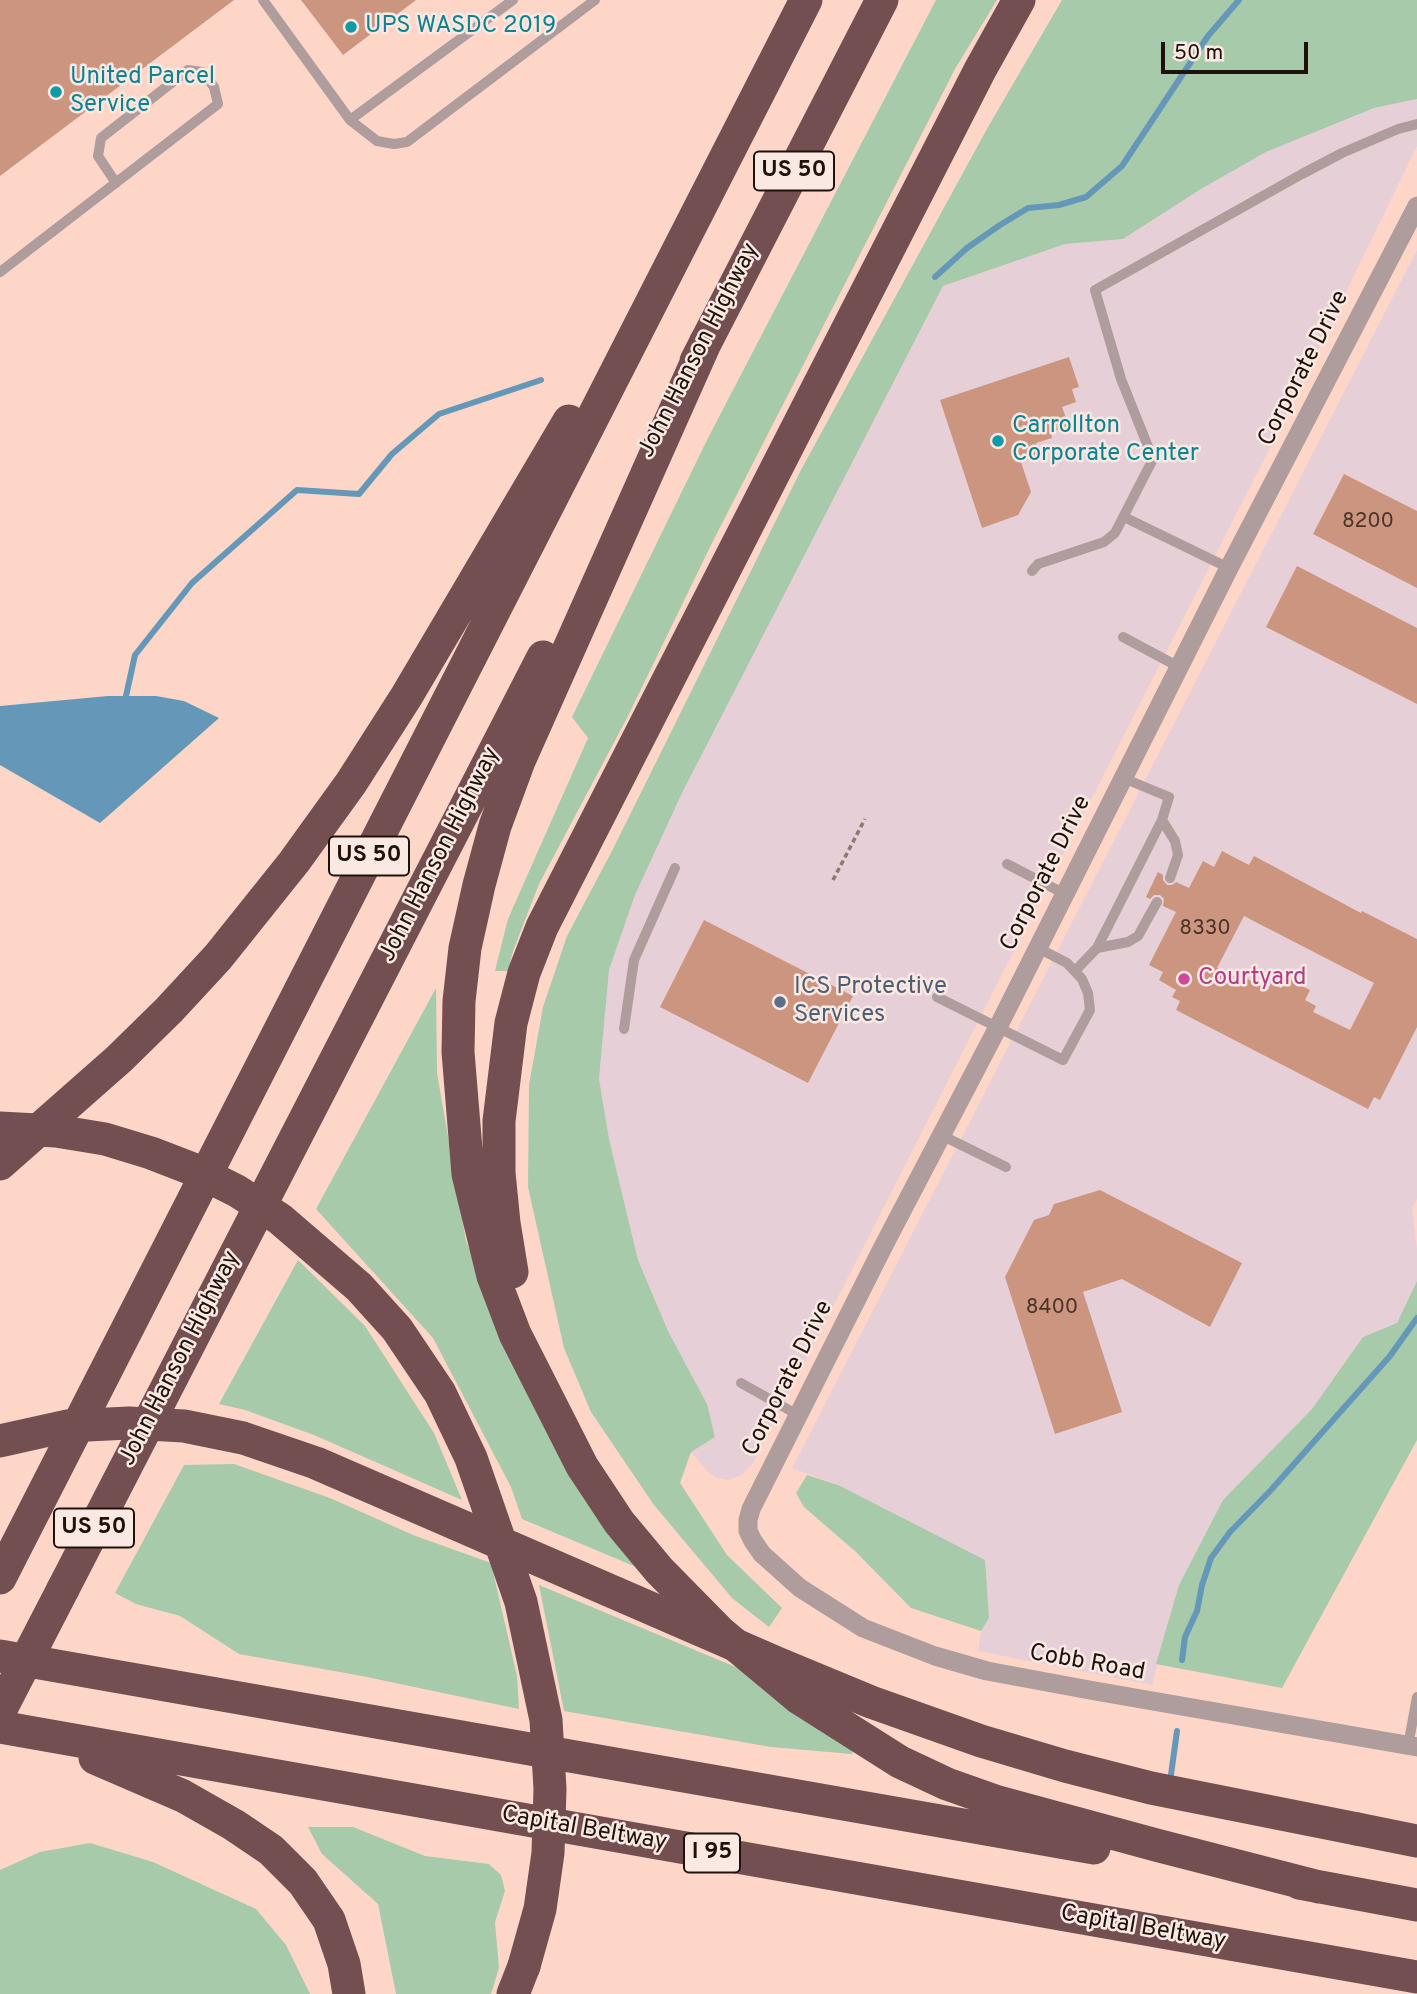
<!DOCTYPE html>
<style>
body{margin:0}
#map{position:relative;width:1417px;height:1994px;overflow:hidden;background:#fed6c7;font-family:Overpass,sans-serif}
canvas{display:block}
.scale{position:absolute;left:1161px;top:42px;width:147px;height:32px;box-sizing:border-box;border:4px solid #1f120c;border-top:0;padding-left:9px;font-size:21px;line-height:24px;white-space:nowrap;color:#1f120c;-webkit-text-stroke:5px #fae9e3;paint-order:stroke}
</style>
<div id="map">
<canvas width="1417" height="1994"></canvas>
<div class="scale">50 m</div>
</div>
<script>
const c = document.querySelector('canvas').getContext('2d');
c.lineJoin = 'round';
function fill(path, color) { c.fillStyle = color; c.fill(path, 'evenodd'); }
const toPath = rows => new Path2D(rows.map(r => 'M' + r).join(''));
function trace(path, color, width, dash) { c.strokeStyle = color; c.lineWidth = width; c.lineCap = dash ? 'butt' : 'round'; c.setLineDash(dash || []); c.stroke(path); }
function label(font, color, halo, rows, align = 'center') {
  c.font = font + ' Overpass,sans-serif'; c.lineWidth = 5; c.setLineDash([]); c.textBaseline = 'middle'; c.strokeStyle = halo; c.fillStyle = color; for (const [text, x, y, turn = 0] of rows) {
    c.save(); c.translate(x, y); c.rotate((+turn || 0) * Math.PI / 180); c.textAlign = isNaN(turn) ? turn : align; if (halo) c.strokeText(text, 0, 0); c.fillText(text, 0, 0); c.restore();
  }
}
fill(toPath([
 [1417,99,1417,146,1268,452,754,1462,742,1475,728,1480,717,1478,709,1473,691,1452,715,1437,707,1404,668,1331,638,1260,609,1139,599,1079,609,970,635,895,682,793,943,286,1065,244,1123,239,1201,189,1266,152,1374,108],
 [1417,250,1417,1199,1412,1208,1417,1248,1417,1281,1397,1323,1363,1337,1312,1409,1223,1500,1179,1585,1152,1685,978,1651,981,1631,989,1618,987,1604,838,1485,792,1468]
]), '#e7cfd8');
fill(toPath([
 [936,0,997,0,955,69,711,545,627,718,539,884,513,951,508,971,495,971,508,919,588,738,572,717,708,438],
 [1062,0,1417,0,1417,99,1374,108,1266,152,1201,189,1123,239,1065,244,943,286,682,793,635,895,609,970,599,1079,609,1139,638,1260,668,1331,707,1404,715,1437,691,1452,680,1483,727,1555,782,1608,769,1627,732,1598,654,1505,591,1412,564,1348,528,1187,529,1085,543,1007,567,936,613,849,801,470,988,127],
 [436,988,437,1073,466,1241,504,1331,641,1569,522,1519,511,1487,433,1338,316,1209],
 [298,1260,365,1326,434,1433,462,1500,314,1435,245,1410,219,1404],
 [1417,1281,1417,1440,1282,1688,1156,1664,1179,1585,1223,1500,1312,1409,1363,1337,1397,1323],
 [234,1464,330,1498,413,1535,491,1563,517,1676,519,1709,362,1676,239,1654,180,1616,136,1604,115,1593,184,1465],
 [807,1475,838,1485,985,1560,989,1618,981,1631,911,1608,856,1552,804,1507,796,1493],
 [539,1585,762,1678,855,1744,852,1754,771,1747,564,1711],
 [308,1827,353,1827,425,1856,489,1864,501,1875,505,1891,495,1922,499,1968,491,1994,396,1994,378,1904,322,1854],
 [90,1843,153,1862,256,1909,286,1945,310,1994,0,1994,0,1870,40,1852]
]), '#a6caaa');
fill(toPath([
 [108,696,156,696,184,701,219,718,100,823,0,765,0,706]
]), '#6598b8');
trace(toPath([
 [935,277,967,248,1000,225,1028,208,1059,205,1086,197,1122,166,1208,36,1239,0],
 [126,696,135,655,192,583,297,490,359,494,392,454,439,414,541,380],
 [1182,1660,1185,1637,1197,1611,1202,1585,1211,1558,1230,1532,1271,1490,1390,1356,1417,1318],
 [1170,1782,1177,1731]
]), '#6598b8', 6);
fill(toPath([
 [0,0,234,0,0,176],
 [301,0,416,0,343,55],
 [1069,357,1079,387,1072,389,1076,402,1062,407,1069,426,1051,432,1052,438,1036,443,1040,456,1021,462,1031,492,1018,515,982,528,940,400],
 [1344,474,1417,511,1417,588,1313,534],
 [1297,566,1417,628,1417,704,1266,627],
 [1222,851,1249,865,1254,856,1361,913,1362,911,1417,939,1417,1027,1380,1100,1374,1097,1368,1109,1176,1010,1180,1001,1172,997,1176,990,1159,980,1163,972,1149,965,1176,912,1163,906,1164,899,1160,895,1154,895,1150,899,1146,897,1158,872,1163,875,1163,880,1167,885,1172,885,1176,882,1189,888,1203,861,1214,867],
 [1244,916,1374,983,1350,1030,1313,1012,1316,1006,1305,1000,1310,990,1287,978,1281,988,1271,983,1268,990,1246,978,1245,981,1217,968],
 [704,920,853,996,808,1083,660,1007],
 [1100,1190,1242,1263,1210,1327,1122,1279,1083,1292,1122,1412,1055,1434,1005,1277,1034,1220,1049,1215,1054,1204]
]), '#cc9580');
trace(toPath([
 [833,880,865,819]
]), '#91776c', 3.5, [5, 3.5]);
trace(toPath([
 [263,0,350,120,513,0],
 [350,120,377,141,394,144,407,142,595,0],
 [0,272,39,242,218,104,214,87,203,72,188,70,101,138,98,156,116,183],
 [1124,517,1229,568],
 [1032,571,1038,564,1104,542,1115,533,1153,459,1121,379,1095,290,1302,174,1342,153,1398,129,1417,124],
 [1123,637,1179,667],
 [1162,820,1175,841,1178,855,1170,878],
 [1007,864,1065,894],
 [1097,948,1128,942,1138,936,1157,902],
 [1075,971,1097,948,1162,820,1169,797,1123,778],
 [937,997,1063,1060,1090,1010,1088,993,1082,979,1067,963,1038,948],
 [624,1029,634,960,675,868],
 [941,1135,1006,1167],
 [741,1383,798,1415],
 [1408,1746,1417,1697]
]), '#af9c9d', 10);
trace(toPath([
 [1417,206,1229,568,998,1027,883,1247,751,1509,748,1520,748,1531,753,1541,762,1554,800,1588,863,1628,935,1656,987,1671,1095,1691,1417,1747]
]), '#af9c9d', 19);
trace(toPath([
 [706,341,519,761,495,826,479,885,465,948,459,1001,458,1052,468,1174,493,1276,515,1334,582,1466,619,1522,659,1570,721,1633,799,1698,900,1762,947,1784,998,1802,1156,1845,1319,1887],
 [696,361,882,0],
 [0,1164,119,1059,169,1010,218,957,294,862,351,783,406,697,569,421],
 [512,1272,504,1223,499,1173,499,1121,511,1023,524,973,542,927,980,70,1019,0],
 [0,1578,806,0],
 [63,1589,543,657],
 [0,1656,1094,1848],
 [0,1727,1417,1977],
 [95,1758,183,1796,234,1825,271,1850,303,1882,329,1920,344,1964,349,1994],
 [1357,1829,1417,1841],
 [1299,1883,1417,1905],
 [513,1994,524,1966]
]), '#734f52', 33);
trace(toPath([
 [0,1128,56,1131,105,1139,151,1153,195,1170,237,1191,280,1219,359,1287,397,1329,440,1393,471,1458,521,1602,546,1720,550,1789,548,1853,540,1909,524,1966],
 [0,1441,67,1426,129,1423,184,1426,243,1438,316,1463,779,1664,871,1702,981,1741,1065,1766,1151,1788,1357,1829],
 [0,1711,63,1589]
]), '#734f52', 33);
for (const [x, y, r, color] of [
 [351,27,7,"#0f9aa8"],
 [56,92,7,"#0f9aa8"],
 [998,441,7,"#0f9aa8"],
 [1184,979,7,"#d1479c"],
 [780,1002,7,"#5c6f8a"]
]) { const dot = new Path2D(); dot.arc(x, y, r, 0, 2 * Math.PI); c.fillStyle = color; c.fill(dot); trace(dot, '#fae9e3', 2.5); }
label('21px', '#4a3329', null, [
 ["8200",1368,523],
 ["8330",1205,930],
 ["8400",1052,1309]
]);
for (const [x, y, w] of [
 [794,171,80],
 [369,856,80],
 [94,1528,80],
 [712,1853,56]
]) { const box = new Path2D(); box.roundRect(x - w / 2, y - 19.5, w, 39, 5); c.fillStyle = '#fae9e3'; c.fill(box); trace(box, '#1f120c', 2); }
label('bold 23px', '#1f120c', null, [
 ["US 50",794,171],
 ["US 50",369,856],
 ["US 50",94,1528],
 ["I 95",712,1853]
]);
label('24px', '#0d838f', '#fae9e3', [
 ["UPS WASDC 2019",365,27],
 ["United Parcel",70,78],
 ["Service",70,106],
 ["Carrollton",1012,427],
 ["Corporate Center",1012,455]
], 'left');
label('24px', '#1f120c', '#fae9e3', [
 ["John Hanson Highway",700,351,-63],
 ["Corporate Drive",1305,369,-63],
 ["John Hanson Highway",441,855,-63],
 ["Corporate Drive",1047,874,-63],
 ["John Hanson Highway",181,1359,-63],
 ["Corporate Drive",789,1379,-63],
 ["Cobb Road",1087,1664,10],
 ["Capital Beltway",584,1830,10],
 ["Capital Beltway",1143,1929,10]
]);
label('24px', '#b23c85', '#fae9e3', [
 ["Courtyard",1198,979]
], 'left');
label('24px', '#4e5e75', '#fae9e3', [
 ["ICS Protective",794,988],
 ["Services",794,1016]
], 'left');
</script>
